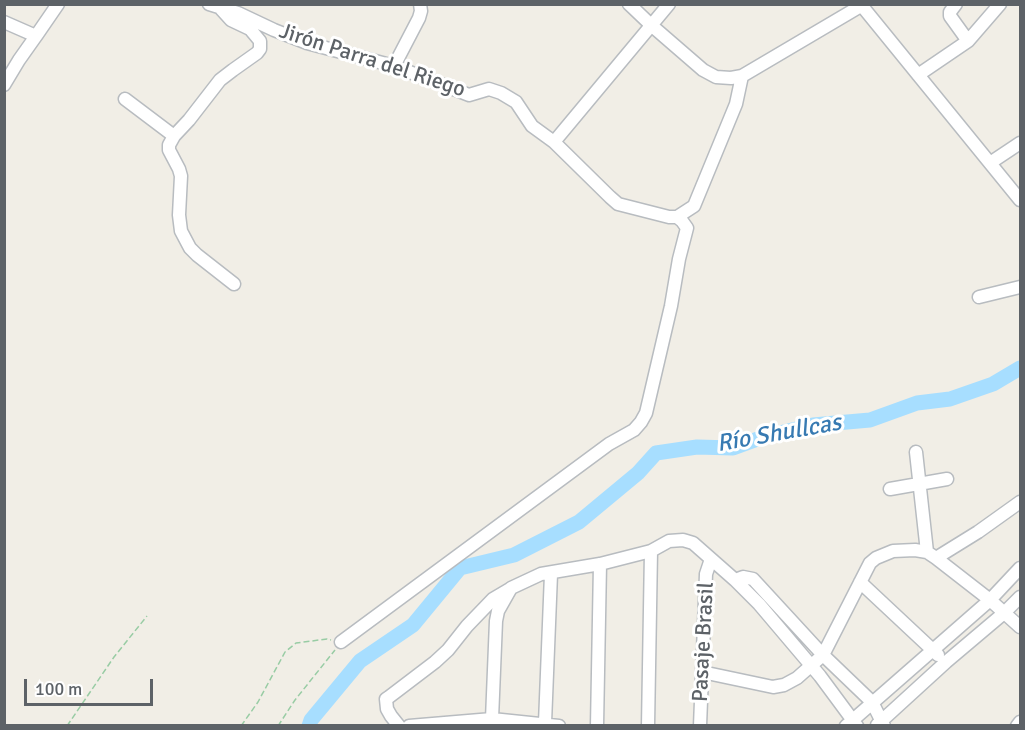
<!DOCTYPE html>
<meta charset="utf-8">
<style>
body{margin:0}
#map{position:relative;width:1025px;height:730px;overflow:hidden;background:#f1eee6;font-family:Signika,sans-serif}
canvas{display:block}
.frame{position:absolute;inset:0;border:6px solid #5d6267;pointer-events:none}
.scale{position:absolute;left:24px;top:679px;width:129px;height:27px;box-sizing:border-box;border:3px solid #5d6267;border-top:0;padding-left:8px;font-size:18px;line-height:21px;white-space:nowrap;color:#5d6267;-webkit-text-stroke:4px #fff;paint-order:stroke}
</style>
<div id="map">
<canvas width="1025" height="730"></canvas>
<div class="frame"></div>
<div class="scale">100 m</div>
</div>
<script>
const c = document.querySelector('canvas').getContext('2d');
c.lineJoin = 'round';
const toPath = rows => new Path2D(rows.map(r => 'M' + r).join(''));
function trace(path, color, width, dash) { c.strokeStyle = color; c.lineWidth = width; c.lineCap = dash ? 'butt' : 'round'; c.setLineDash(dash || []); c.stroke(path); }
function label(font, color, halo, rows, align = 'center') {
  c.font = font + ' Signika,sans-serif'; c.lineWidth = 6; c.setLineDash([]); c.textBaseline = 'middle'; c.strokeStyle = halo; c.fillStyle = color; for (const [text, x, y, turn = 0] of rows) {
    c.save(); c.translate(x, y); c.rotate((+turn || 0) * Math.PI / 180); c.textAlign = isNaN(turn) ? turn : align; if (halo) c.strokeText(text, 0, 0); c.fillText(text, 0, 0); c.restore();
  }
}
trace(toPath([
 [309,726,311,720,360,661,413,625,460,568,514,555,579,522,638,473,656,453,697,447,733,448,763,437,813,425,870,420,917,403,950,399,993,384,1020,368]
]), '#a7deff', 15);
const minor = toPath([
 [209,4,238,13,274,30,307,43,394,66,469,95,489,89,501,93,516,102,532,126,554,142,610,197,618,204,669,217,677,217,694,206,736,104,742,76],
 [629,4,651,25,703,70,716,77,731,78,742,76,864,4],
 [956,4,950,12,950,16,968,41],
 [862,6,1020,200],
 [221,9,231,20,250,29,260,41,260,49,257,53,233,70,220,80,189,120,174,136,169,145,169,150,179,169,181,176,179,215,181,231,190,248,197,255,234,284],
 [4,22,36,36,58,4],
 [394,66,419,18,421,11,420,4],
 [918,75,968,41,1000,4],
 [4,85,19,60,36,36],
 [125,99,174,136],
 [554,142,669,4],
 [990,163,1020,143],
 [979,297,1020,287],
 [916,452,927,552],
 [890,489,947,479],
 [936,558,978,532,1020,502],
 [735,580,743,577,753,579,823,655,872,702,884,726],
 [860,582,938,655],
 [341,642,609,444,634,430,641,422,646,413,671,306,679,259,687,228,682,221,677,217],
 [702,672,773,687,784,685,797,678,823,655,870,563,876,558,893,551,915,550,927,552,936,558,990,600,1020,627],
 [492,719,496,621,498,611,511,588,541,574,600,564,651,551,669,541,683,540,693,543,735,580,759,604,820,676,857,726],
 [545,723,551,574],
 [877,725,946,662,1004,613,1020,597],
 [399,726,391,716,387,709,386,699,389,697,435,662,448,650,467,626,493,599,510,589],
 [409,726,492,719,559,726],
 [597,726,600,564],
 [648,726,651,551],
 [700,726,706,574,711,559],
 [846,726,990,600,1020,568],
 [1017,726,1020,722]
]);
trace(minor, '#b8bcc0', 15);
trace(toPath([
 [67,726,114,657,147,616],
 [241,726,258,702,285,652,296,643,327,639,331,640],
 [278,726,295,700,335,650]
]), '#98cca4', 1.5, [6, 3]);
trace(minor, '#fff', 12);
label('22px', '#5d6267', '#fff', [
 ["Jirón Parra del Riego",372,61,18],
 ["Pasaje Brasil",704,642,-87]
]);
label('italic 24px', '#377ab2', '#fff', [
 ["Río Shullcas",779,434,-10]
]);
</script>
